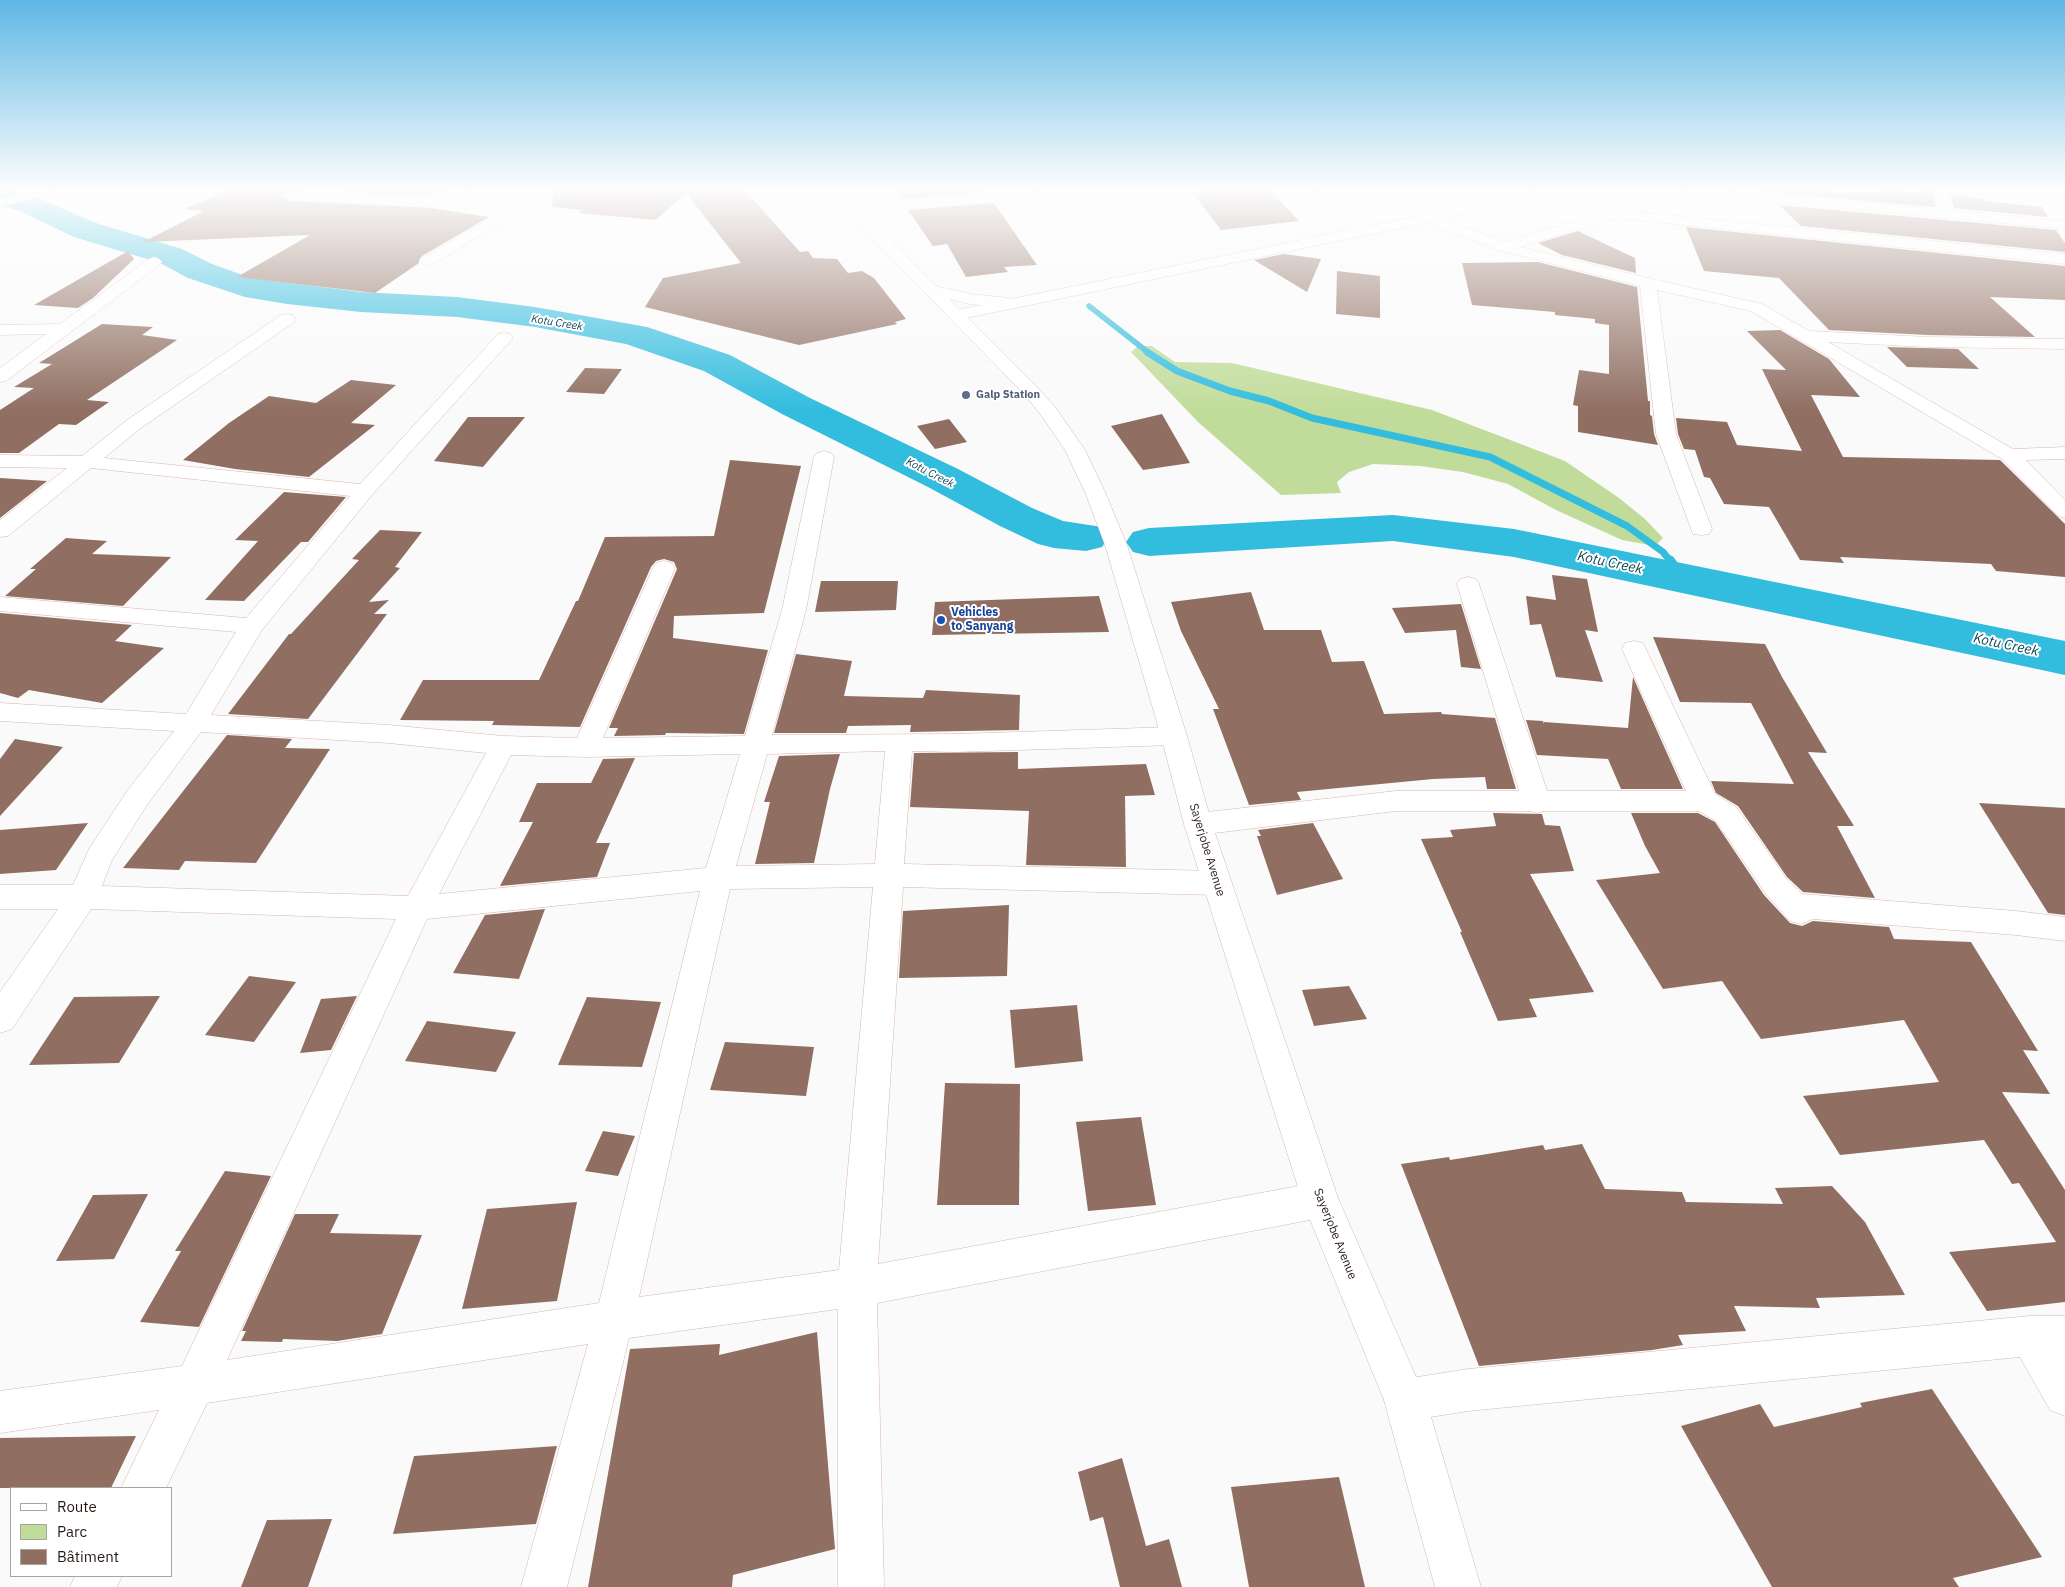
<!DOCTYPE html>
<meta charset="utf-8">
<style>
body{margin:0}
#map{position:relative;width:2065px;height:1587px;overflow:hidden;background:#fafafa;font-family:"IBM Plex Sans",sans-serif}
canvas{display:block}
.legend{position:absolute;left:10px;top:1487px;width:162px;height:90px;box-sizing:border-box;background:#fff;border:1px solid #a9a4a2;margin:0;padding:6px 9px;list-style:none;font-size:15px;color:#281b16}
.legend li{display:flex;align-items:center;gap:10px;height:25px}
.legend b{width:25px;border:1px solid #a9a4a2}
</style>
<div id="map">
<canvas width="2065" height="1587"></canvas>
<ul class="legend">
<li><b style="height:6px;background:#fff"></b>Route</li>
<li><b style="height:14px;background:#c1dc9a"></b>Parc</li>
<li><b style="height:14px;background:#906f62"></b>Bâtiment</li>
</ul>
</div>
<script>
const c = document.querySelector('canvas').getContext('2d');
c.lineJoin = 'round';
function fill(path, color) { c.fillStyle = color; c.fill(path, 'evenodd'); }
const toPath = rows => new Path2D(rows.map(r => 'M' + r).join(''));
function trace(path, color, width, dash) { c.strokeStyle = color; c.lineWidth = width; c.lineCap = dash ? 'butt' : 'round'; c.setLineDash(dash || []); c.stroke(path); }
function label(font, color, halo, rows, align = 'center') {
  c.font = font + ' "IBM Plex Sans",sans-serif'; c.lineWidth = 4; c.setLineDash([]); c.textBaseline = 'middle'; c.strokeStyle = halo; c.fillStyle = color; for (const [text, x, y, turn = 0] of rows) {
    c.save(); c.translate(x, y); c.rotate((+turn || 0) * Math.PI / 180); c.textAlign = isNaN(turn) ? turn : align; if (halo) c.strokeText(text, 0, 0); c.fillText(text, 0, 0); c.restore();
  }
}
fill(toPath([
 [1138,346,1152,346,1175,362,1232,363,1432,410,1565,461,1619,498,1645,519,1663,538,1655,546,1622,540,1556,510,1508,484,1463,472,1420,466,1373,464,1349,472,1337,482,1341,493,1281,495,1198,422,1131,352]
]), '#c1dc9a');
trace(toPath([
 [1089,306,1149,353]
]), '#32bcde', 5.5);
trace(toPath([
 [1147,352,1177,371,1230,391,1269,401,1312,418,1490,457,1627,526,1663,552,1671,562]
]), '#32bcde', 7);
trace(toPath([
 [1670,560,1683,577]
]), '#32bcde', 9);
fill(toPath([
 [0,189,6,189,40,199,96,223,182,249,212,264,251,278,361,292,457,297,535,307,647,327,730,355,810,398,958,469,1032,508,1063,521,1102,527,1109,537,1102,547,1086,551,1054,548,1038,544,1000,526,928,487,782,414,704,371,626,344,535,327,457,317,361,312,287,304,245,297,188,278,160,263,74,237,20,211,0,205,0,189],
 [1393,515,1514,529,2065,641,2065,675,1514,557,1393,541,1149,556,1133,552,1126,542,1133,532,1149,528,1393,515]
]), '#32bcde');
fill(toPath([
 [230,189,293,189,317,191,292,189,283,196,292,201,431,208,489,217,422,256,419,260,419,263,375,293,237,277,310,235,143,242,204,211,185,209],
 [348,189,445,189,427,197,343,192],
 [557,189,744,189,800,252,808,251,813,258,837,259,848,273,862,271,874,278,906,319,895,322,897,324,799,345,645,307,663,278,741,263,686,193,656,220,579,213,583,210,552,207,553,193],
 [893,189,984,189,986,192,901,199],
 [1238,189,1269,189,1299,221,1221,230,1192,192],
 [1764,189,1881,193,1879,189,1925,193,1925,190,1932,191,1936,207,1766,192],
 [1950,194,1982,199,1983,201,2042,207,2048,217,1954,208],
 [994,203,1037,265,1004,267,1008,272,966,277,947,244,933,246,908,210],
 [1779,205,2056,230,2065,243,2065,252,1801,226],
 [1686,227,2065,266,2065,300,1990,297,2035,337,1928,335,1829,330,1779,278,1704,271],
 [1578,231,1635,258,1636,273,1562,255,1538,243],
 [128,251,134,259,93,298,78,308,34,305],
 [1284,254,1321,259,1307,292,1254,260],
 [1538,262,1637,287,1648,401,1650,401,1650,415,1652,416,1654,434,1658,445,1578,432,1578,406,1573,405,1579,370,1609,374,1609,325,1595,323,1595,319,1555,315,1555,312,1472,305,1462,263],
 [1337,271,1380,276,1380,318,1336,314],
 [102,324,153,327,142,335,177,340,87,400,109,402,76,425,59,424,19,453,0,453,0,410,34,388,14,387,52,364,39,363],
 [1780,330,1829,359,1860,397,1811,395,1843,457,2000,460,2065,524,2065,577,1996,571,1991,564,1840,557,1844,563,1800,560,1769,507,1724,504,1710,478,1704,477,1695,450,1684,449,1678,434,1676,418,1727,422,1737,445,1802,451,1762,369,1786,370,1747,331],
 [1887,347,1958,349,1979,369,1907,367],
 [585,368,622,369,604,394,566,392],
 [351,380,396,385,351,423,375,425,309,477,235,469,183,460,229,423,269,396,316,403],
 [1162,414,1190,463,1143,470,1111,426],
 [468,417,525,417,483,467,434,461],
 [949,419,967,442,935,449,917,426],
 [730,460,801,466,764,613,674,616,673,638,768,650,744,734,666,733,665,735,614,736,618,728,609,728,677,569,674,562,664,559,656,561,651,567,580,727,492,725,494,721,400,720,423,680,539,680,576,601,578,601,605,537,714,536],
 [0,478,47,481,0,518],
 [284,492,346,497,308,542,301,542,244,601,205,600,258,541,235,540],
 [380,530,422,532,395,567,400,568,369,602,389,600,374,614,387,614,308,719,228,714,289,634,291,634,359,560,352,559],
 [66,538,107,541,92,554,171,557,123,606,5,596,36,569,30,569],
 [1552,575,1587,579,1598,632,1585,630,1603,682,1556,677,1541,624,1530,625,1526,596,1556,600],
 [821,581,898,581,896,610,815,612],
 [1251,592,1264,630,1321,630,1332,662,1364,661,1384,714,1441,712,1442,714,1495,718,1516,789,1487,789,1485,777,1433,779,1297,792,1301,800,1249,805,1213,709,1219,709,1181,631,1171,602],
 [1099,596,1109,632,932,635,935,602],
 [1461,604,1481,669,1461,667,1456,630,1405,633,1392,608],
 [0,613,132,625,115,641,164,648,102,703,29,690,18,698,0,693],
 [1653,637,1765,644,1782,677,1827,753,1808,752,1854,826,1837,826,1875,898,1803,892,1787,877,1738,806,1716,793,1711,781,1794,784,1751,703,1680,702],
 [796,654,852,661,844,696,923,698,926,690,1020,695,1019,730,910,732,911,725,848,726,846,733,774,733],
 [1633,677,1683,789,1621,789,1608,759,1537,755,1526,720,1543,721,1544,724,1544,722,1628,728],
 [227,735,292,739,285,748,330,749,256,863,185,861,179,870,123,868],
 [15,739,63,747,0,816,0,759],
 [1018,752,1018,769,1146,764,1155,795,1125,796,1126,867,1026,865,1029,811,910,807,914,753],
 [840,754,830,789,814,863,755,864,770,802,764,802,779,756],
 [635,758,596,843,610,843,597,877,500,886,533,822,519,822,537,783,591,783,603,759],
 [1979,803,2065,808,2065,915,2048,913],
 [1493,813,1542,814,1545,825,1560,826,1574,871,1530,874,1594,992,1529,999,1537,1017,1498,1021,1460,932,1462,932,1421,839,1453,837,1450,830,1496,826],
 [1631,813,1698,813,1715,822,1764,895,1790,923,1802,926,1813,921,1889,927,1894,939,1971,942,2038,1051,2023,1050,2050,1094,2002,1092,2065,1190,2065,1302,1987,1311,1949,1252,2056,1242,2019,1183,2012,1184,1984,1140,1840,1155,1803,1096,1939,1082,1904,1020,1761,1039,1722,981,1663,989,1596,880,1660,873,1645,846],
 [88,823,56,870,0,874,0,830],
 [1313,823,1343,879,1277,895,1257,836,1261,836,1258,830],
 [1009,905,1007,976,899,978,903,911],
 [545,909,519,979,453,973,485,915],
 [249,976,296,982,254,1042,205,1035],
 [1349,986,1367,1019,1314,1026,1302,990],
 [160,996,119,1063,29,1065,74,997],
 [357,996,331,1050,300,1053,321,999],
 [587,997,661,1002,642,1067,558,1065],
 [1077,1005,1083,1061,1015,1068,1010,1010],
 [427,1021,516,1032,496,1072,405,1061],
 [725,1042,814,1047,806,1096,710,1090],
 [945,1083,1020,1084,1019,1205,937,1205],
 [1141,1117,1156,1205,1088,1211,1076,1122],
 [603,1131,635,1136,618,1176,585,1171],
 [1582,1144,1605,1189,1682,1192,1686,1202,1783,1204,1775,1188,1832,1186,1865,1222,1905,1295,1816,1298,1820,1308,1734,1306,1746,1331,1678,1335,1683,1345,1652,1350,1479,1366,1401,1164,1449,1157,1450,1160,1543,1145,1545,1150],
 [225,1171,271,1176,199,1327,140,1322,181,1251,175,1251],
 [148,1194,114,1259,56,1261,93,1195],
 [577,1202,557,1301,462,1309,487,1209],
 [295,1214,339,1214,330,1233,422,1235,382,1334,337,1341,283,1339,282,1342,241,1341,246,1331,242,1331],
 [817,1332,835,1549,733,1575,732,1587,588,1587,630,1349,720,1344,719,1355],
 [1932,1389,2042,1557,1953,1578,1959,1587,1772,1587,1681,1426,1760,1404,1774,1427,1862,1407,1860,1403],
 [136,1436,111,1488,0,1488,0,1438],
 [557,1446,536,1524,393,1534,414,1456],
 [1122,1458,1146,1546,1169,1539,1182,1587,1120,1587,1103,1517,1090,1521,1078,1472],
 [1339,1477,1365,1587,1249,1587,1231,1487],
 [332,1519,308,1587,241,1587,267,1520]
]), '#906f62');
const minor = toPath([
 [34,189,56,189,54,192,0,207,0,199,34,189],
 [451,189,470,189,468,191,524,198,538,189,555,189,433,264,428,266,423,264,420,261,423,258,512,205,453,198,429,207,292,199,285,195,292,191,427,199,451,189],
 [1052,189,1110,189,1103,193,850,213,845,212,843,209,845,206,850,205,1052,189],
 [1311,189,1326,189,1369,228,1371,231,1369,234,1359,234,1311,189],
 [1687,189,1718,189,1938,209,1933,189,1947,189,1952,210,2065,221,2065,229,1696,195,1637,212,2065,254,2065,264,1615,218,1520,247,1648,278,1762,304,1809,331,1928,337,2065,339,2065,349,1928,347,1828,342,2013,449,2065,447,2065,459,2026,460,2065,500,2065,518,2058,516,2002,459,1751,311,1657,290,1676,434,1712,529,1709,534,1701,535,1693,534,1656,434,1640,286,1498,250,1424,221,1422,218,1424,215,1429,214,1434,215,1504,242,1609,211,1621,210,1623,207,1687,189],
 [154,257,159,259,162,262,159,265,6,381,0,382,0,368,46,334,0,335,0,325,60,324,149,259,154,257],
 [287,314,293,315,295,319,293,323,141,428,104,458,360,484,498,334,504,333,510,334,513,338,372,495,262,630,211,715,389,725,503,736,577,738,653,568,656,563,664,561,672,563,675,568,603,738,745,736,782,610,814,457,817,453,824,451,831,453,834,457,806,610,772,735,955,734,1174,727,1183,730,1187,736,1183,742,1174,745,955,752,912,751,904,864,1217,871,1227,875,1232,883,1227,891,1217,895,903,887,878,1264,1320,1182,1333,1187,1338,1200,1333,1213,1320,1218,877,1303,884,1587,838,1587,838,1309,629,1338,567,1587,521,1587,588,1344,207,1403,166,1488,121,1488,159,1410,0,1433,0,1391,182,1366,396,919,91,909,12,1029,0,1033,0,992,58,909,0,909,0,885,73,885,89,849,127,791,174,731,0,721,0,703,186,714,236,632,0,611,0,597,246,618,350,496,91,468,8,536,0,537,0,520,67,468,0,467,0,455,82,456,127,420,281,315,287,314],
 [201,732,389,743,486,753,408,896,102,886,112,860,147,805,201,732],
 [885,751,875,864,736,866,767,754,885,751],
 [740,754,706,868,439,894,511,755,586,757,740,754],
 [873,887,839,1270,639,1297,730,889,873,887],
 [700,891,599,1303,227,1360,427,919,700,891],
 [1468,577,1476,579,1479,584,1547,791,1686,791,1622,649,1625,643,1634,641,1643,643,1715,794,1736,807,1786,878,1802,894,2016,911,2065,917,2065,941,2016,935,1813,919,1801,924,1790,921,1766,894,1716,821,1699,811,1544,811,1537,813,1530,811,1396,811,1198,835,1188,831,1184,824,1188,817,1198,813,1396,791,1519,791,1457,584,1460,579,1468,577],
 [2030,1316,2065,1316,2065,1416,2050,1410,2020,1357,1468,1411,1405,1421,1390,1415,1384,1400,1390,1385,1405,1379,1468,1369,2030,1316],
 [75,1576,122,1576,117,1587,70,1587,75,1576]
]);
const tertiary = toPath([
 [1534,189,1558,189,1556,192,1429,222,957,320,951,319,949,315,951,311,957,310,1429,214,1534,189]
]);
const primary = toPath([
 [824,189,839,189,936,286,970,294,1010,298,1016,300,1018,303,1016,306,1010,308,970,304,949,299,1036,386,1055,407,1085,450,1105,492,1127,545,1187,736,1212,824,1338,1198,1426,1400,1481,1587,1435,1587,1384,1400,1302,1200,1184,824,1161,736,1105,545,1085,492,1065,450,1041,415,1024,394,824,189]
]);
trace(minor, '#dab5a8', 1);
trace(tertiary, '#dab5a8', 1);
trace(primary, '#dab5a8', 1);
fill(minor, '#fff');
fill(tertiary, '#fff');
fill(primary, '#fff');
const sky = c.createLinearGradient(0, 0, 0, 411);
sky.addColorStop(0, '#5fb7e4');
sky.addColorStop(0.46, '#fdfdfd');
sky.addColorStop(1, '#fdfdfd00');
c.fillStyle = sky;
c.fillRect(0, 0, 2065, 411);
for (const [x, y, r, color] of [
 [966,395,5,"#5c6f8a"],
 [941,620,5,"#1a4fb4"]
]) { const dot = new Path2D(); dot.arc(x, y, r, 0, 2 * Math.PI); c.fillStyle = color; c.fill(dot); trace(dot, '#fff', 2); }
label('italic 11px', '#0e4856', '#fff', [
 ["Kotu Creek",557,323,9],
 ["Kotu Creek",930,473,27]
]);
label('bold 11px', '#4e5e75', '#fff', [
 ["Galp Station",976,395]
], 'left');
label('bold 12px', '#164399', '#fff', [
 ["Vehicles",951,613],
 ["to Sanyang",951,627]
], 'left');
label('12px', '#281b16', '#fff', [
 ["Sayerjobe Avenue",1207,850,73],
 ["Sayerjobe Avenue",1335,1234,68]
]);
label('italic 14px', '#0e4856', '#fff', [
 ["Kotu Creek",1610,563,12],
 ["Kotu Creek",2006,645,12]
]);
</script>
